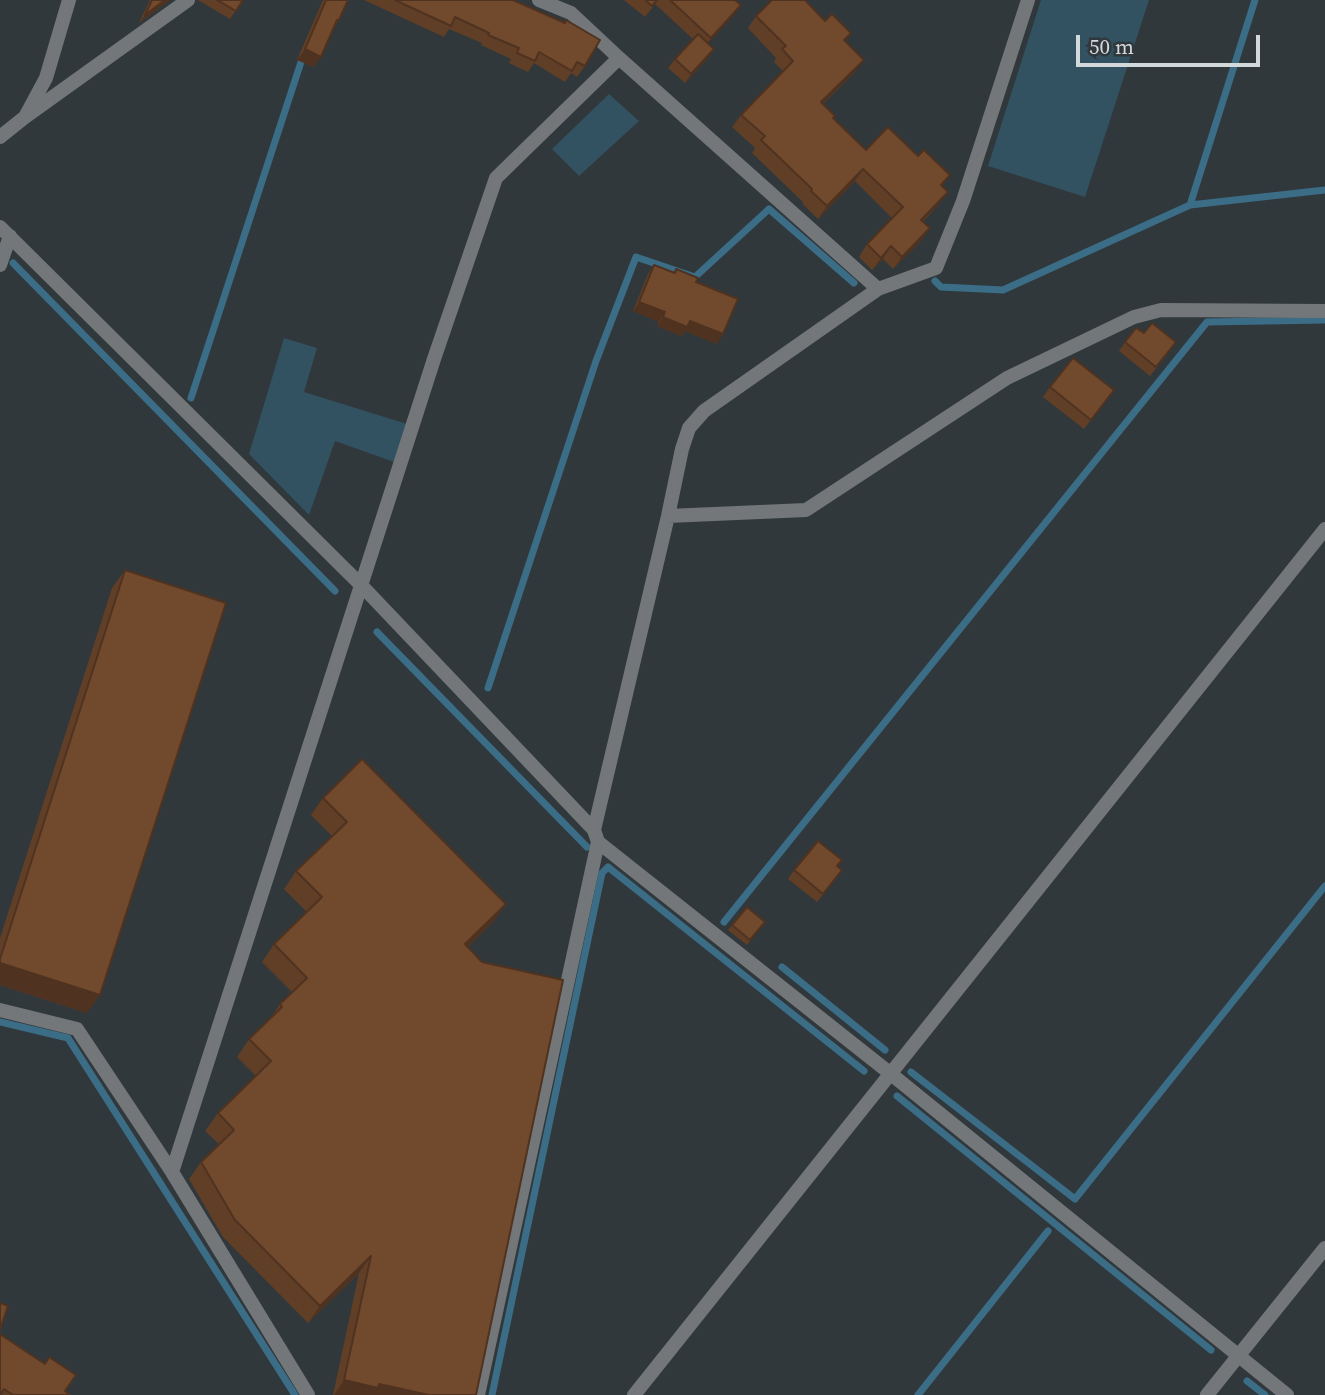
<!DOCTYPE html>
<style>
body{margin:0}
#map{position:relative;width:1325px;height:1395px;overflow:hidden;background:#30383c;font-family:"Source Serif 4",serif}
canvas{display:block}
.scale{position:absolute;left:1076px;top:35px;width:184px;height:32px;box-sizing:border-box;border:4px solid #d3d8db;border-top:0;padding-left:9px;font-size:21px;line-height:24px;white-space:nowrap;color:#d3d8db;-webkit-text-stroke:5px #30383c;paint-order:stroke}
</style>
<div id="map">
<canvas width="1325" height="1395"></canvas>
<div class="scale">50 m</div>
</div>
<script>
const c = document.querySelector('canvas').getContext('2d');
c.lineJoin = 'round';
function fill(path, color) { c.fillStyle = color; c.fill(path, 'evenodd'); }
const toPath = rows => new Path2D(rows.map(r => 'M' + r).join(''));
function trace(path, color, width, dash) { c.strokeStyle = color; c.lineWidth = width; c.lineCap = dash ? 'butt' : 'round'; c.setLineDash(dash || []); c.stroke(path); }
fill(toPath([
 [1041,0,1149,0,1085,197,988,166],
 [609,94,639,121,579,176,552,149],
 [284,338,317,348,304,392,407,424,394,462,335,441,309,515,249,454]
]), '#325161');
trace(toPath([
 [1190,205,1255,0],
 [13,263,335,591],
 [935,281,941,287,1003,290,1190,205,1325,190],
 [191,398,304,53],
 [377,632,587,847],
 [488,688,596,361,636,257,695,277,769,209,854,283],
 [724,922,1207,322,1325,320],
 [782,967,885,1050],
 [0,1022,68,1038,295,1395],
 [911,1072,1075,1199,1325,886],
 [897,1096,1211,1350],
 [1247,1381,1265,1395],
 [492,1395,602,873,608,867,864,1071],
 [918,1395,1048,1231]
]), '#3b6d87', 7);
trace(toPath([
 [539,0,571,13,619,58,878,289,936,268,963,201,1028,0],
 [25,117,188,0],
 [0,137,25,117,46,78,69,0],
 [0,227,362,586,594,830,598,842,478,1395],
 [0,265,10,236],
 [668,516,806,510,1007,378,1134,317,1161,310,1325,311],
 [594,830,668,516,682,449,689,428,704,411,878,289],
 [598,842,891,1074,1287,1395],
 [0,1010,77,1029,172,1172,308,1395],
 [172,1172,434,359,496,178,619,58],
 [634,1395,1325,529],
 [1207,1395,1325,1248]
]), '#737779', 14);
fill(toPath([
 [150,0,170,0,139,23],
 [198,0,243,0,230,19],
 [323,0,348,0,339,20,334,28,314,67,297,60],
 [364,0,513,0,585,66,577,77,571,73,565,82,534,63,528,72,509,63,511,59,481,45,482,43,449,29,444,37],
 [624,0,735,0,741,5,733,16,708,43,714,49,708,58,685,83,668,68,675,59,693,39,655,4,645,17],
 [756,16,825,21,851,33,845,41,855,72,823,104,833,119,866,150,918,156,950,175,942,186,939,204,923,222,930,228,921,241,893,269,883,259,872,270,859,257,867,244,892,218,855,181,818,219,802,203,803,202,752,153,755,148,732,127,741,115,783,71,774,62,776,58,748,28],
 [654,265,674,273,676,269,696,282,717,344,685,331,681,336,657,326,659,322,633,311,648,274],
 [1125,342,1170,351,1150,376,1119,351],
 [1050,387,1114,390,1084,429,1043,397],
 [125,570,87,1013,0,985,0,938,112,588],
 [323,798,494,921,468,947,476,1395,333,1395,359,1273,308,1323,223,1237,189,1179,201,1162,219,1144,205,1131,218,1113,256,1076,237,1057,249,1039,268,1022,280,1004,292,992,262,962,274,944,307,912,284,889,296,871,332,836,311,815],
 [837,867,836,879,817,902,788,879,794,870],
 [747,907,765,922,747,945,728,930],
 [0,1334,65,1391,70,1395,0,1395]
]), '#613f27');
fill(toPath([
 [165,0,170,0,139,23,145,15],
 [741,5,733,16,703,49,711,38],
 [305,49,321,57,314,67,297,60],
 [714,49,708,58,685,83,691,74],
 [864,60,855,72,812,114,821,102],
 [863,169,855,181,818,219,827,206],
 [948,192,939,204,912,232,921,220],
 [930,228,921,241,893,269,902,257],
 [891,246,883,259,872,270,881,258],
 [639,302,665,312,659,322,633,311],
 [663,317,690,321,723,334,717,344,685,331,681,336,657,326],
 [506,904,494,921,453,961,465,944],
 [0,963,100,995,87,1013,0,985],
 [371,1256,359,1273,308,1323,320,1306],
 [344,1380,379,1384,429,1395,334,1395]
]), '#4f3320');
const building = toPath([
 [152,0,165,0,145,15,152,0],
 [217,0,243,0,236,11,217,0],
 [326,0,348,0,339,20,337,20,321,57,305,49,326,0],
 [395,0,513,0,565,23,566,20,600,40,585,66,577,62,572,71,539,52,535,61,517,53,519,48,488,35,489,33,455,17,451,26,395,0],
 [645,0,657,0,652,6,645,0],
 [670,0,735,0,741,5,711,38,670,0],
 [772,0,805,0,825,21,832,14,851,33,844,40,864,60,821,102,835,116,833,118,866,150,888,127,918,156,924,150,950,175,941,185,948,192,921,220,930,228,902,257,891,246,881,258,867,244,903,207,863,169,827,206,811,191,812,189,761,140,765,136,741,115,793,61,782,49,786,46,756,16,772,0],
 [698,34,714,49,691,74,675,59,698,34],
 [654,265,675,273,676,269,698,278,696,282,738,299,723,334,690,321,687,327,663,317,665,312,639,302,654,265],
 [1152,323,1176,342,1156,367,1125,342,1136,328,1144,333,1152,323],
 [1073,358,1114,390,1091,420,1050,387,1073,358],
 [125,570,226,603,100,995,0,963,0,959,125,570],
 [362,759,506,904,465,944,482,962,563,980,476,1395,429,1395,379,1384,378,1388,344,1380,371,1256,320,1306,235,1220,201,1162,234,1130,218,1113,271,1061,249,1039,282,1007,280,1004,307,978,274,944,322,897,296,871,347,822,323,798,362,759],
 [818,841,842,860,837,866,842,870,823,894,794,870,818,841],
 [747,907,765,922,750,940,732,925,747,907],
 [0,1303,8,1306,0,1330,0,1303],
 [0,1334,45,1364,49,1357,76,1375,65,1391,70,1395,13,1395,4,1389,0,1395,0,1334]
]);
fill(building, '#71492d');
trace(building, '#4f3320', 2);
</script>
